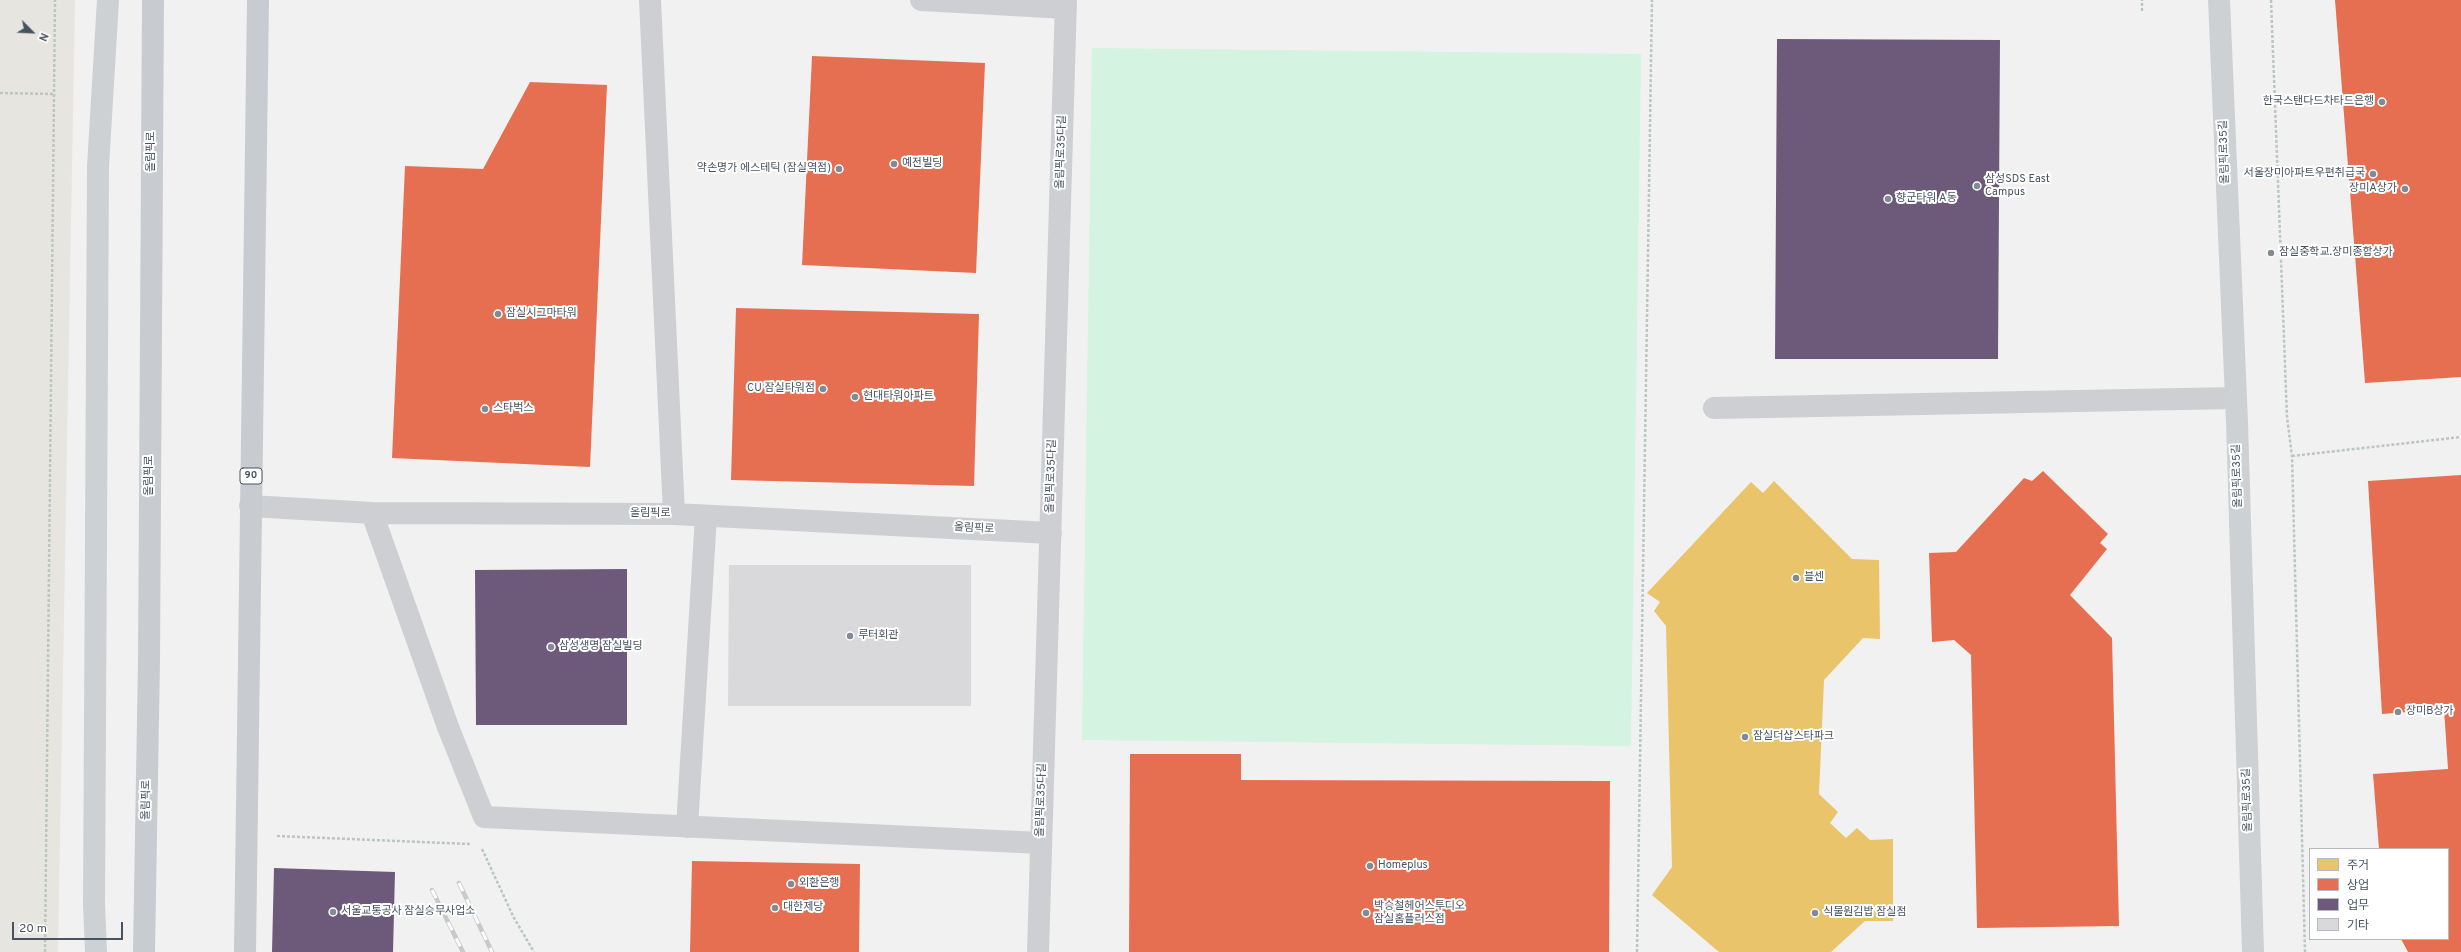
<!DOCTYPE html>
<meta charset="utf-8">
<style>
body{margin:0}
#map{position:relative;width:2461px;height:952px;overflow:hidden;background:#f2f1f1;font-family:Overpass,"Noto Sans KR",sans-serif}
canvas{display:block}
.legend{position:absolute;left:2309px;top:848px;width:140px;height:92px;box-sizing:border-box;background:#fff;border:1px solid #b5babf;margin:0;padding:5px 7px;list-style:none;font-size:12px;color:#465360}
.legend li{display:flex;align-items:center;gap:8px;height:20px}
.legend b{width:20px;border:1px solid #b5babf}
.north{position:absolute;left:12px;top:12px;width:40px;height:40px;-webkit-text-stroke:3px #fff;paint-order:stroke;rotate:114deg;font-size:11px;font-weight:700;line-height:16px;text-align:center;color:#465360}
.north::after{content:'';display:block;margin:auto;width:14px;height:18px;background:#465360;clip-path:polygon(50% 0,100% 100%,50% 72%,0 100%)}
.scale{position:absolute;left:12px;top:922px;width:111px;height:18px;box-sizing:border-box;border:2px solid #465360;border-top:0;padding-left:5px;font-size:12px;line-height:14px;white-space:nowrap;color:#465360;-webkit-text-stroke:3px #fff;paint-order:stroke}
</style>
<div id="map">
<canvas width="2461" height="952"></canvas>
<ul class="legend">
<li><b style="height:11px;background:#e9c46a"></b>주거</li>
<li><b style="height:11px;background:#e76f51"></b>상업</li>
<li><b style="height:11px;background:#6d597a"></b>업무</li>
<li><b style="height:11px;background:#d9d9db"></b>기타</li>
</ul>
<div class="north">N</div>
<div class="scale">20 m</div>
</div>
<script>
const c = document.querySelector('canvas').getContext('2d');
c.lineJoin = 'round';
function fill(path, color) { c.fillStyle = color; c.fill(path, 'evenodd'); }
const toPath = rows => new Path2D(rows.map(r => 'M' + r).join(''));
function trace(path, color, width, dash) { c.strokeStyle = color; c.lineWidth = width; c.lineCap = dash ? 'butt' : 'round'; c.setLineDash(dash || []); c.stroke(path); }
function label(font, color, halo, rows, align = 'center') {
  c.font = font + ' Overpass,"Noto Sans KR",sans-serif'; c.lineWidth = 4; c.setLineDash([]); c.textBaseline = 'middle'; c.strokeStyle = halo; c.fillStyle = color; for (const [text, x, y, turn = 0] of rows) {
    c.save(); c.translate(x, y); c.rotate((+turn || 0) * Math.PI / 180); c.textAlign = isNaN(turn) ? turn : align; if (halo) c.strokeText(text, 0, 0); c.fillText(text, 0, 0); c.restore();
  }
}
fill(toPath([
 [0,0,75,0,58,952,0,952]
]), '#e7e5df');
fill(toPath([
 [1092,48,1641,54,1631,746,1082,740]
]), '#d4f3e0');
fill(toPath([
 [1774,481,1852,559,1879,560,1880,639,1863,638,1824,680,1819,794,1838,812,1830,823,1846,838,1857,828,1870,840,1893,839,1893,921,1865,921,1831,952,1719,952,1652,895,1672,867,1666,626,1654,611,1660,602,1647,593,1751,482,1763,493]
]), '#e9c46a');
fill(toPath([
 [2335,0,2461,0,2461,377,2365,383],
 [812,56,985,63,976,273,802,265],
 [530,82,607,85,590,467,392,458,405,166,483,169],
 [736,308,979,314,974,486,731,480],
 [2043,471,2108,534,2100,543,2107,549,2070,595,2112,638,2119,926,1977,928,1971,655,1954,640,1932,642,1929,553,1956,552,2024,478,2032,481],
 [2461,475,2461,952,2408,952,2401,939,2448,939,2448,849,2379,849,2373,774,2448,769,2444,709,2382,714,2368,481],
 [1130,754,1241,754,1241,780,1610,781,1609,952,1129,952],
 [692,861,860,864,859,952,690,952]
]), '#e76f51');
fill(toPath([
 [1777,39,2000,40,1998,359,1775,359],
 [627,569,627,725,476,725,475,570],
 [274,868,395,872,393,952,272,952]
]), '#6d597a');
fill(toPath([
 [729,565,971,565,971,706,728,706]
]), '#d9d9db');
trace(toPath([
 [2271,0,2287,417,2292,456,2305,952],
 [2142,11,2142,0],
 [0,93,54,94],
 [2292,456,2461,437],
 [277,836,470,844],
 [482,849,514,918,534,952],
 [45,952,55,0],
 [1637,952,1652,0]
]), '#b9c6c2', 2.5, [3, 2]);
trace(toPath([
 [650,0,674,514],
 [921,0,1066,8],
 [1714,408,2234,398],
 [250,506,372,513,674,514,1051,533],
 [372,513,448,727,484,817,1041,843],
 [687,827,706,516],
 [1038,952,1066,0]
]), '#cdcfd2', 22);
trace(toPath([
 [2219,0,2237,422,2253,952],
 [96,952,94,904,98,167,108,0]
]), '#cdd1d4', 22);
trace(toPath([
 [144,952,149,661,153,0],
 [245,952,258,0]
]), '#c8ccd0', 22);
const rail = toPath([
 [459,883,492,952],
 [432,890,463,952]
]);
trace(rail, '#c7c9cb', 4.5);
trace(rail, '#fff', 3, [9]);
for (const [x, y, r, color] of [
 [2382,102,4,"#828a93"],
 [894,164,4,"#828a93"],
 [839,169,4,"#828a93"],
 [2373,174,4,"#828a93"],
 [1977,186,4,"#828a93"],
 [2405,189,4,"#828a93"],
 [1888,199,4,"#828a93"],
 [2271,253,4,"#828a93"],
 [498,314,4,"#828a93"],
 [823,389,4,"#828a93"],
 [855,397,4,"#828a93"],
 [485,409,4,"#828a93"],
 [1796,578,4,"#828a93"],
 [850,636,4,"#828a93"],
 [551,647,4,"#828a93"],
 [2398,712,4,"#828a93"],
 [1745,737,4,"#828a93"],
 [1370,866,4,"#828a93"],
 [791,884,4,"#828a93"],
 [775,908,4,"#828a93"],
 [333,912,4,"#828a93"],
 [1366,913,4,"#828a93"],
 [1815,913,4,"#828a93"]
]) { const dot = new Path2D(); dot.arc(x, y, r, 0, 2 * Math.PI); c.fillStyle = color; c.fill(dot); trace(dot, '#fff', 1.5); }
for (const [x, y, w] of [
 [251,476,22]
]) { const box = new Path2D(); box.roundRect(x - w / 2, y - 8, w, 16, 3); c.fillStyle = '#fff'; c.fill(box); trace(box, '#465360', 1); }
label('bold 10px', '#465360', null, [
 ["90",251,476]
]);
label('11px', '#465360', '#fff', [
 ["한국스탠다드차타드은행",2374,102,"right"],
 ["예전빌딩",902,164],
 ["약손명가 에스테틱 (잠실역점)",831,169,"right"],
 ["서울장미아파트우편취급국",2365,174,"right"],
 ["삼성SDS East",1985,180],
 ["Campus",1985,193],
 ["장미A상가",2397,189,"right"],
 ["향군타워 A동",1896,199],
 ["잠실중학교.장미종합상가",2279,253],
 ["잠실시그마타워",506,314],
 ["CU 잠실타워점",815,389,"right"],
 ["현대타워아파트",863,397],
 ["스타벅스",493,409],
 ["블센",1804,578],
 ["루터회관",858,636],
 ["삼성생명 잠실빌딩",559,647],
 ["장미B상가",2406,712],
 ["잠실더샵스타파크",1753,737],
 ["Homeplus",1378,866],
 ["외환은행",799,884],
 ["박승철헤어스투디오",1374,907],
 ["잠실홈플러스점",1374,920],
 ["대한제당",783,908],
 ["서울교통공사 잠실승무사업소",341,912],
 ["식물원김밥 잠실점",1823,913]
], 'left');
label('11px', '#465360', '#fff', [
 ["올림픽로",152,152,-90],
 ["올림픽로35다길",1062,152,-88],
 ["올림픽로35길",2225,152,-92],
 ["올림픽로",150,476,-90],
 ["올림픽로35다길",1052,476,-88],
 ["올림픽로35길",2238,476,-92],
 ["올림픽로",650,514],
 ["올림픽로",974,529,3],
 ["올림픽로",147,800,-89],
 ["올림픽로35다길",1042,800,-88],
 ["올림픽로35길",2248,800,-92]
]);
</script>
